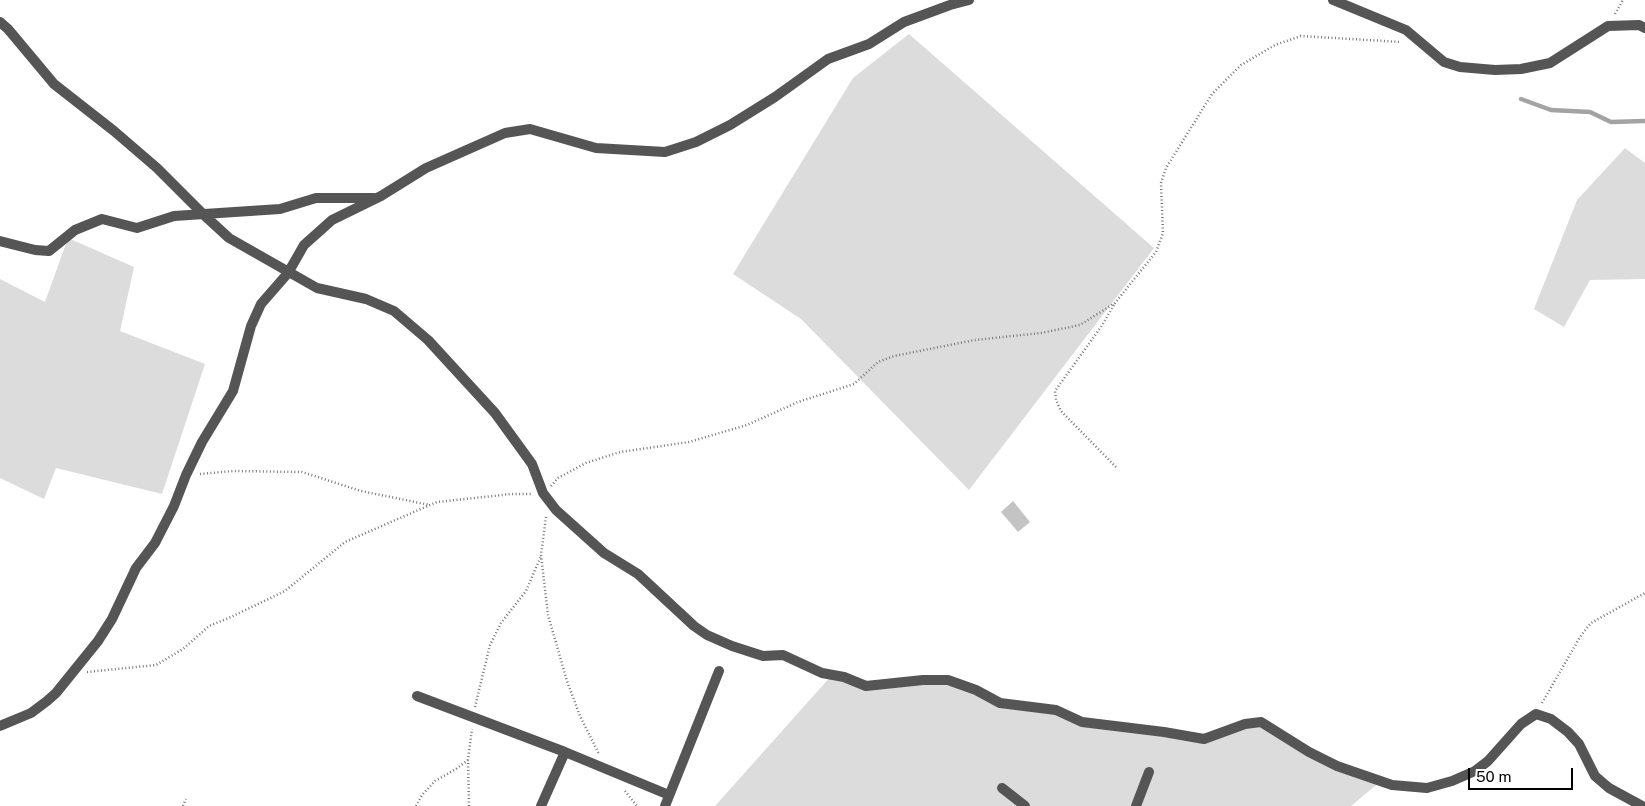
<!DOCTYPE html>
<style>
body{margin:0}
#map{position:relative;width:1645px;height:806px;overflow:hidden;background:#fff;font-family:"Public Sans",sans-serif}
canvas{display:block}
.scale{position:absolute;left:1468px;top:768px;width:105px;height:22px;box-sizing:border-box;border:2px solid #000;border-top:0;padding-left:6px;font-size:15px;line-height:18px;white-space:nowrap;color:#000;-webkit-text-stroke:4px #fff;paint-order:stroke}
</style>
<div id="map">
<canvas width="1645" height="806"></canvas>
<div class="scale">50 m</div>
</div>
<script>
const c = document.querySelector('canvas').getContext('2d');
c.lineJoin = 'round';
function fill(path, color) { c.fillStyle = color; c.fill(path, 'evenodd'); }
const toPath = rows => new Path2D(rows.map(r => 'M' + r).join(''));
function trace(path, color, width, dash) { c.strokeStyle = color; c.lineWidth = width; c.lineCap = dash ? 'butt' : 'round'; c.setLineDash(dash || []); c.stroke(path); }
fill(toPath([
 [909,34,1154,248,969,490,801,319,733,274,853,78],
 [1625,148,1645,163,1645,279,1590,280,1564,327,1534,309,1577,200],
 [68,238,134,267,120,331,205,364,162,494,56,468,44,499,0,478,0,279,45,302],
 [832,675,866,686,948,680,1000,703,1204,739,1261,723,1278,733,1381,781,1351,806,715,806]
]), '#dcdcdc');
trace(toPath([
 [1521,99,1551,110,1590,112,1611,122,1645,121]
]), '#a3a3a3', 4.5);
fill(toPath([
 [1013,501,1030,522,1018,532,1001,512]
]), '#c4c4c4');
trace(toPath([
 [1615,14,1623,0],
 [1114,305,1101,327,1055,391,1056,400,1061,411,1116,467],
 [200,474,233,471,302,472,361,491,430,505],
 [551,486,558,478,586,463,620,452,689,442,747,425,798,402,854,384,878,362,894,356,975,340,1041,333,1080,325,1115,303,1156,252,1163,233,1161,183,1166,168,1212,94,1241,65,1275,45,1301,36,1401,42],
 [546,517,541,555,548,615,567,681,580,716,599,754],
 [87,672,156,665,183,649,209,626,231,617,285,591,345,542,437,502,511,494,531,494],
 [1542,703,1580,637,1591,623,1645,593],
 [475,707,490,645,501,623,526,591,541,556],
 [625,791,637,806],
 [183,806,186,799],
 [416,806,422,795,435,781,456,769,468,760],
 [469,806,468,760,472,729]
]), '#777', 2.5, [1, 2.5]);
trace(toPath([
 [1333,0,1406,30,1444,62,1460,67,1495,70,1521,69,1550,63,1608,26,1639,25,1645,28],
 [0,22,8,29,54,84,114,131,157,168,204,215,229,238,317,288,366,299,394,311,428,340,495,413,532,464,543,493,556,510,604,553,638,574,694,626,707,635,732,646,763,656,783,655,822,673,844,677,866,686,923,680,948,680,976,690,1000,703,1056,710,1082,722,1164,732,1204,739,1245,724,1261,722,1309,752,1337,766,1392,785,1427,788,1452,781,1475,771,1488,761,1521,724,1536,714,1551,719,1568,732,1579,744,1595,776,1609,788,1642,806],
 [0,241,35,250,49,251,75,230,102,219,137,228,174,216,280,209,316,198,374,198],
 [417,696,565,752,669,795],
 [0,726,31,713,47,701,56,693,98,641,112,619,136,568,155,543,174,506,186,475,202,442,233,391,251,326,261,304,288,273,304,245,332,220,381,196,426,168,505,133,530,129,596,148,665,152,696,142,730,125,775,97,828,59,869,44,904,22,950,5,969,0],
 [1002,788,1025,806],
 [541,806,565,752],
 [665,806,719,671],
 [1136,806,1149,772]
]), '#555', 10);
</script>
